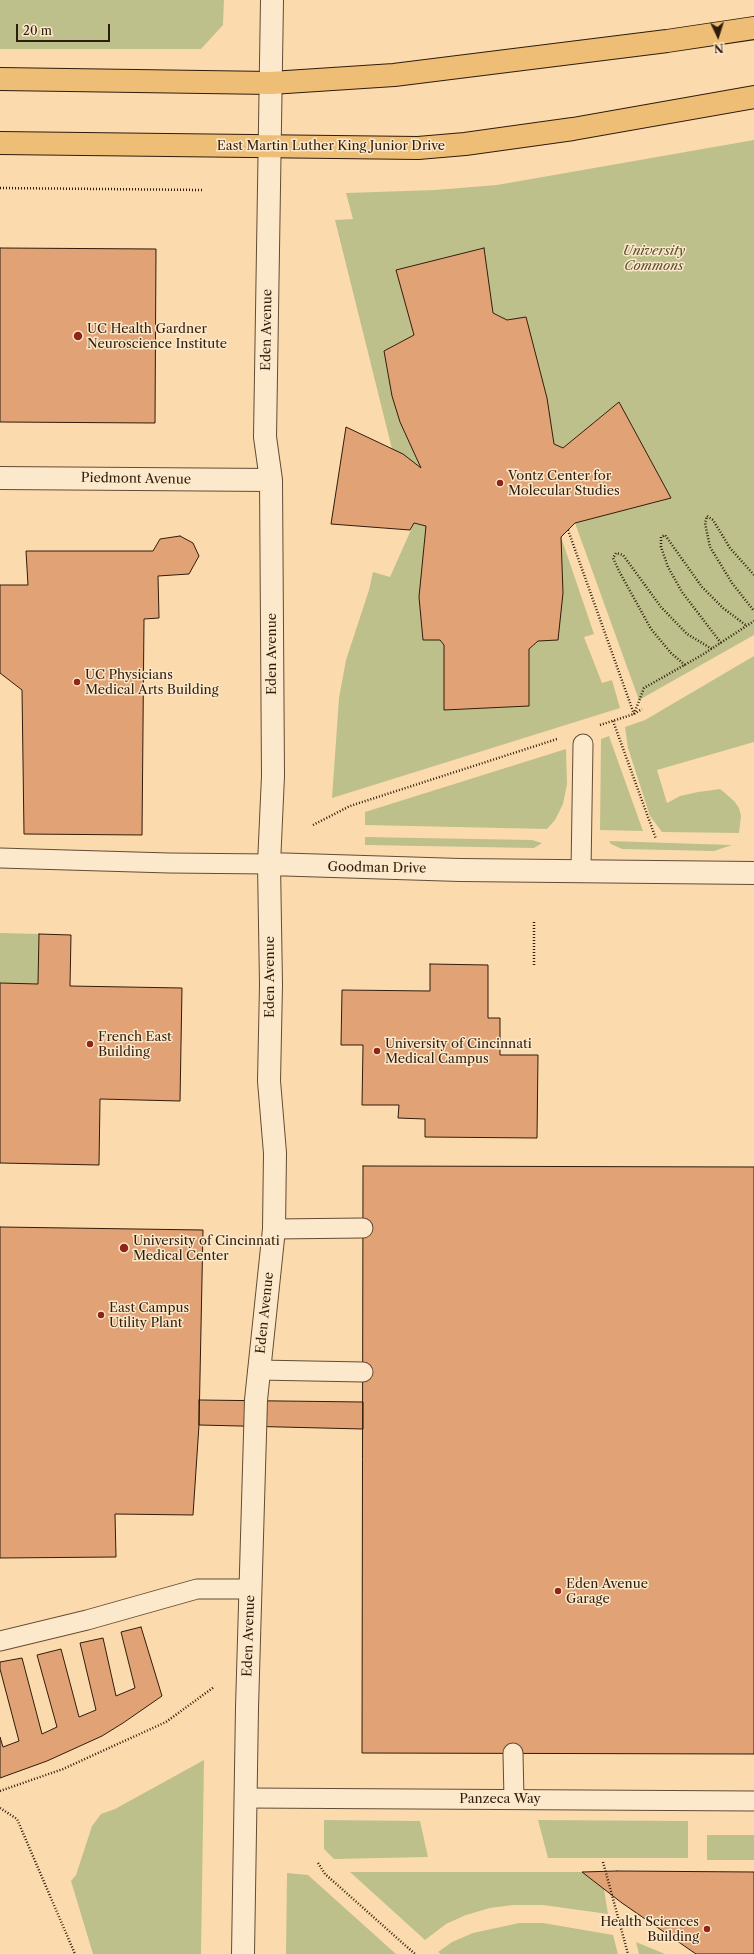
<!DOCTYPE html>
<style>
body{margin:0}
#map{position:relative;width:754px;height:1954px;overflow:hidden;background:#fbdbae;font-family:"Libre Caslon Text",serif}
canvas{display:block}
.north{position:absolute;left:698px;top:16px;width:40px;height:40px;-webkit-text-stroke:3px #fce8ca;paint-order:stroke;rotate:176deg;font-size:11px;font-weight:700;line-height:16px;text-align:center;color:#301c0b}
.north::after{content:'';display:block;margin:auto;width:14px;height:18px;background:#301c0b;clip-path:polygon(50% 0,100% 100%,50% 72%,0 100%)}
.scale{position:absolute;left:16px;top:24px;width:94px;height:18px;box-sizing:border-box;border:2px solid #301c0b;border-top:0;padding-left:5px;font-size:12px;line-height:14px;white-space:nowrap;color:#301c0b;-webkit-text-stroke:3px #fce8ca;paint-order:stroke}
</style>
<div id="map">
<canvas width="754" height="1954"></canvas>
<div class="north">N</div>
<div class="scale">20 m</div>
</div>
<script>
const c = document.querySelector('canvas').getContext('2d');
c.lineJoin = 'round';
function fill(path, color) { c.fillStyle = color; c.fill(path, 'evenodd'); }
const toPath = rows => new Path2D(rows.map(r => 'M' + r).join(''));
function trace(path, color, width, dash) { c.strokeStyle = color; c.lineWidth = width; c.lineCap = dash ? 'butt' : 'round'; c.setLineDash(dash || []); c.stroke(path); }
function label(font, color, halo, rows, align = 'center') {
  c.font = font + ' "Libre Caslon Text",serif'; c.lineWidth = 3; c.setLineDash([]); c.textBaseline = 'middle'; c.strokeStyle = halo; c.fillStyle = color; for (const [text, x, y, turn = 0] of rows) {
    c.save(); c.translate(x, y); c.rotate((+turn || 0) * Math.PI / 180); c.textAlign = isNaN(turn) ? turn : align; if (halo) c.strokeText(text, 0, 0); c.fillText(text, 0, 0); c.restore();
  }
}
fill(toPath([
 [0,0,224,0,223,25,201,49,0,49],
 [754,140,754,635,639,700,575,523,671,498,619,402,563,448,554,444,547,398,526,317,507,320,493,313,484,248,396,270,414,335,384,351,392,396,400,422,421,468,414,464,392,449,335,220,353,219,346,193,435,190,497,185],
 [414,523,426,526,419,597,423,640,440,640,444,645,445,710,529,706,529,649,538,641,557,640,561,537,594,634,584,637,602,683,612,680,620,708,332,798,339,698,346,660,369,590,373,572,390,577],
 [754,656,754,742,657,770,667,803,680,796,698,792,720,789,725,793,734,801,739,808,741,816,739,833,662,832,650,816,628,748,625,727,645,720],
 [609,736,643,831,600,830,601,739],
 [566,749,567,784,563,804,555,820,547,829,365,825,365,812],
 [365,837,532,840,542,843,534,848,365,845],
 [609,841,732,845,714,851,622,849,611,844],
 [0,933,39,934,38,984,0,983],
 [204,1760,201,1954,93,1954,71,1881,76,1875,92,1826,101,1814,115,1809],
 [324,1820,420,1821,428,1857,334,1859,324,1849],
 [538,1820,688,1821,688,1858,548,1858],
 [707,1835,754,1835,754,1860,707,1860],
 [350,1872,582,1872,604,1889,608,1914,543,1905,513,1905,490,1908,466,1915,446,1924,425,1940],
 [287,1873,308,1875,396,1954,286,1954],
 [519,1923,543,1923,613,1935,618,1954,441,1954,438,1952,452,1942,473,1933],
 [636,1942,665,1954,666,1954,639,1954]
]), '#bec08b');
const building = toPath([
 [0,248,156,249,155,423,0,422,0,248],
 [484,248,493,313,507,320,526,317,547,398,554,444,563,448,619,402,671,498,575,523,561,537,563,593,558,640,538,641,529,649,529,706,444,710,444,645,440,640,423,640,419,597,426,526,414,523,410,530,331,524,346,427,403,454,421,468,400,422,392,396,384,351,414,335,396,270,484,248],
 [180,536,193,543,199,556,189,574,158,576,159,618,144,619,142,835,24,834,22,690,0,673,0,585,28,585,26,551,153,551,160,539,180,536],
 [39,934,71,935,70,986,182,988,180,1101,100,1099,99,1165,0,1163,0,983,38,984,39,934],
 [430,964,488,965,488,1018,500,1018,500,1055,538,1055,537,1138,425,1137,425,1119,398,1118,399,1105,362,1105,363,1045,341,1045,342,990,430,991,430,964],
 [363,1166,754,1167,754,1754,362,1753,363,1166],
 [0,1227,203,1230,199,1425,193,1515,115,1514,116,1557,0,1558,0,1227],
 [199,1400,363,1402,363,1429,199,1425,199,1400],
 [141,1627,162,1696,123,1723,102,1736,47,1761,0,1778,0,1737,3,1747,19,1741,0,1669,0,1662,22,1658,42,1734,57,1727,37,1655,61,1649,79,1717,96,1710,80,1643,103,1638,116,1696,135,1688,121,1632,141,1627],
 [617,1871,754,1872,754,1954,696,1954,622,1903,582,1872,617,1871]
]);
fill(building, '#e1a275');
trace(building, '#301c0b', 1);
const service = toPath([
 [0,858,169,863,269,864],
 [581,871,583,744],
 [274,1229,363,1228],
 [258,1370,363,1372],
 [0,1641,87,1620,197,1589,250,1589],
 [513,1753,514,1799],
 [246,1798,754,1801]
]);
const minor = toPath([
 [0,478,271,480],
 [269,864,460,870,754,873],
 [243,1954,247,1708,256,1400,274,1229,275,1153,269,1081,271,985,269,864,273,776,271,480,265,437,272,0]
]);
const primary = toPath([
 [0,79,271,83,394,75,667,41,754,28],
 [0,143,418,148,465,144,573,129,754,97]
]);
trace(service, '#634c34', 21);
trace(minor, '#634c34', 24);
trace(primary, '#301c0b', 24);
trace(toPath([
 [0,188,204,190],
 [568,530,634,714],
 [754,575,730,548,713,520,707,516,705,523,710,547,732,583,754,611],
 [721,643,682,592,668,567,661,547,661,537,665,535,702,587,723,608,747,626],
 [685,665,671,653,651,629,619,571,613,558,616,553,623,555,661,607,687,634,712,649],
 [634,714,644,688,702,655,754,621],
 [613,721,656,839],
 [600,725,634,714,642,709],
 [313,825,350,806,557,739],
 [534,965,534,922],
 [0,1791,63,1769,166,1722,214,1687],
 [0,1808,17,1819,75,1954],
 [603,1862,628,1954],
 [318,1863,325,1874,415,1954]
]), '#301c0b', 2.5, [1, 2]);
trace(service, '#fce8ca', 19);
trace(minor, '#fce8ca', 22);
trace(primary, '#eebe77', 22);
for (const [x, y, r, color] of [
 [78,336,5,"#8f2418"],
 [500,483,4,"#8f2418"],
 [77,682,4,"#8f2418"],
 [90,1044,4,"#8f2418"],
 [377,1051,4,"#8f2418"],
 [124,1248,5,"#8f2418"],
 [101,1315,4,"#8f2418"],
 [558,1591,4,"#8f2418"],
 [707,1929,4,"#8f2418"]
]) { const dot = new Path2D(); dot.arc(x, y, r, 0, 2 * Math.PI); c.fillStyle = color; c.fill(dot); trace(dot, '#fce8ca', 1.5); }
label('13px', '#301c0b', '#fce8ca', [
 ["East Martin Luther King Junior Drive",331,146],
 ["Eden Avenue",267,330,-89],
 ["Piedmont Avenue",136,479,1],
 ["Eden Avenue",272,654,-90],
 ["Goodman Drive",377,868,1],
 ["Eden Avenue",270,977,-90],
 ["Eden Avenue",265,1313,-84],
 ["Eden Avenue",249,1636,-88],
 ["Panzeca Way",500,1799]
]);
label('italic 13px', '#5b4d31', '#fce8ca', [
 ["University",654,251],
 ["Commons",654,266]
]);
label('13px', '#301c0b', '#fce8ca', [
 ["UC Health Gardner",87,329],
 ["Neuroscience Institute",87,344],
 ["Vontz Center for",508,476],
 ["Molecular Studies",508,491],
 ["UC Physicians",85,675],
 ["Medical Arts Building",85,690],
 ["French East",98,1037],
 ["Building",98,1052],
 ["University of Cincinnati",385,1044],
 ["Medical Campus",385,1059],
 ["University of Cincinnati",133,1241],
 ["Medical Center",133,1256],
 ["East Campus",109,1308],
 ["Utility Plant",109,1323],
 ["Eden Avenue",566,1584],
 ["Garage",566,1599],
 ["Health Sciences",699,1922,"right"],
 ["Building",699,1937,"right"]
], 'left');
</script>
